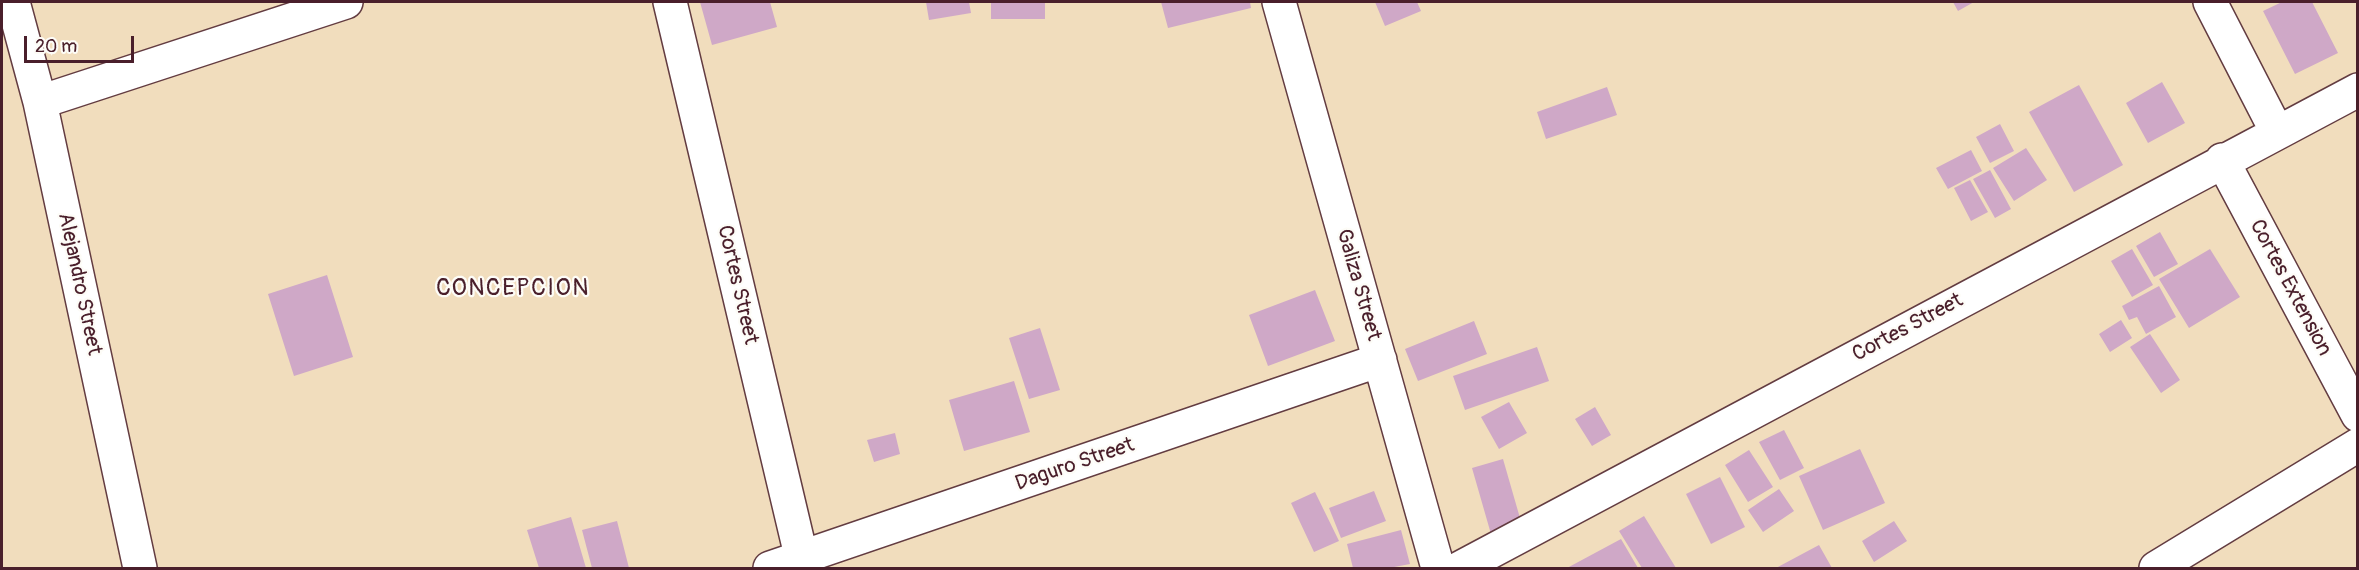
<!DOCTYPE html>
<style>
body{margin:0}
#map{position:relative;width:2359px;height:570px;overflow:hidden;background:#f1ddbd;font-family:Pangolin,sans-serif}
canvas{display:block}
.frame{position:absolute;inset:0;border:3px solid #4a1f2b;pointer-events:none}
.scale{position:absolute;left:24px;top:36px;width:110px;height:27px;box-sizing:border-box;border:3px solid #4a1f2b;border-top:0;padding-left:8px;font-size:18px;line-height:21px;white-space:nowrap;color:#4a1f2b;-webkit-text-stroke:4px #fdfcf7;paint-order:stroke}
</style>
<div id="map">
<canvas width="2359" height="570"></canvas>
<div class="frame"></div>
<div class="scale">20 m</div>
</div>
<script>
const c = document.querySelector('canvas').getContext('2d');
c.lineJoin = 'round';
function fill(path, color) { c.fillStyle = color; c.fill(path, 'evenodd'); }
const toPath = rows => new Path2D(rows.map(r => 'M' + r).join(''));
function trace(path, color, width, dash) { c.strokeStyle = color; c.lineWidth = width; c.lineCap = dash ? 'butt' : 'round'; c.setLineDash(dash || []); c.stroke(path); }
function label(font, color, halo, rows, align = 'center') {
  c.font = font + ' Pangolin,sans-serif'; c.lineWidth = 4.5; c.setLineDash([]); c.textBaseline = 'middle'; c.strokeStyle = halo; c.fillStyle = color; for (const [text, x, y, turn = 0] of rows) {
    c.save(); c.translate(x, y); c.rotate((+turn || 0) * Math.PI / 180); c.textAlign = isNaN(turn) ? turn : align; if (halo) c.strokeText(text, 0, 0); c.fillText(text, 0, 0); c.restore();
  }
}
fill(toPath([
 [700,2,770,2,777,27,712,45],
 [926,2,969,2,971,13,929,20],
 [991,2,1045,2,1045,19,991,19],
 [1161,2,1250,2,1251,8,1168,28],
 [1375,2,1417,2,1421,11,1385,26],
 [1953,2,1974,2,1958,11],
 [2282,2,2312,2,2338,53,2295,74,2263,11],
 [2162,82,2185,123,2148,143,2126,103],
 [2079,85,2123,165,2074,192,2029,112],
 [1607,87,1617,115,1546,139,1537,112],
 [2000,124,2014,151,1990,163,1976,137],
 [2026,148,2047,180,2014,201,1993,168],
 [1971,150,1982,171,1948,189,1936,168],
 [1990,170,2011,209,1995,218,1973,179],
 [1970,180,1988,212,1971,221,1954,188],
 [2160,232,2178,264,2154,277,2136,246],
 [2132,249,2153,285,2132,297,2111,261],
 [2210,249,2240,297,2189,328,2159,279],
 [327,275,353,357,294,376,268,294],
 [2159,286,2176,317,2146,334,2137,317,2129,320,2122,306],
 [1315,290,1335,341,1268,366,1249,315],
 [2121,320,2132,338,2110,352,2099,334],
 [1474,321,1487,354,1418,381,1405,349],
 [1040,328,1060,390,1029,399,1009,338],
 [2150,334,2180,380,2161,393,2130,347],
 [1537,347,1549,381,1465,410,1453,376],
 [1014,381,1030,432,964,451,949,400],
 [1509,402,1527,433,1499,449,1481,417],
 [1595,407,1611,435,1592,446,1575,419],
 [1784,430,1804,468,1780,480,1759,442],
 [895,433,900,454,874,462,867,440],
 [1860,449,1885,503,1823,530,1799,476],
 [1749,450,1773,487,1748,502,1725,465],
 [1503,459,1524,532,1493,541,1472,468],
 [1720,477,1745,527,1711,544,1686,494],
 [1779,489,1794,511,1763,532,1748,510],
 [1374,491,1386,521,1341,538,1329,508],
 [1315,492,1339,541,1314,552,1291,503],
 [1644,516,1676,568,1642,568,1619,531],
 [571,517,586,568,539,568,527,530],
 [617,521,629,568,592,568,582,530],
 [1894,521,1907,541,1874,562,1862,541],
 [1401,530,1410,564,1389,568,1353,568,1347,544],
 [1621,539,1638,568,1567,568],
 [1819,545,1832,568,1776,568]
]), '#cfa8c7');
const minor = toPath([
 [13,2,40,102,140,568],
 [670,2,804,568],
 [1279,2,1438,568],
 [2210,2,2277,132],
 [40,102,346,2],
 [2222,160,2358,415],
 [770,568,1380,360],
 [1460,568,2358,90]
]);
const tertiary = toPath([
 [2156,568,2358,445]
]);
trace(minor, '#633c41', 36);
trace(tertiary, '#633c41', 36);
trace(minor, '#fff', 33);
trace(tertiary, '#fff', 33);
label('21px', '#4a1f2b', '#fdfcf7', [
 ["Alejandro Street",79,284,78],
 ["Cortes Street",737,285,77],
 ["Galiza Street",1358,285,74],
 ["Cortes Extension",2290,288,62],
 ["Cortes Street",1908,328,-28],
 ["Daguro Street",1075,465,-19]
]);
c.letterSpacing = '1.5px';
label('24px', '#4a1f2b', '#fdfcf7', [
 ["CONCEPCION",513,289]
]);
c.letterSpacing = '0px';
</script>
